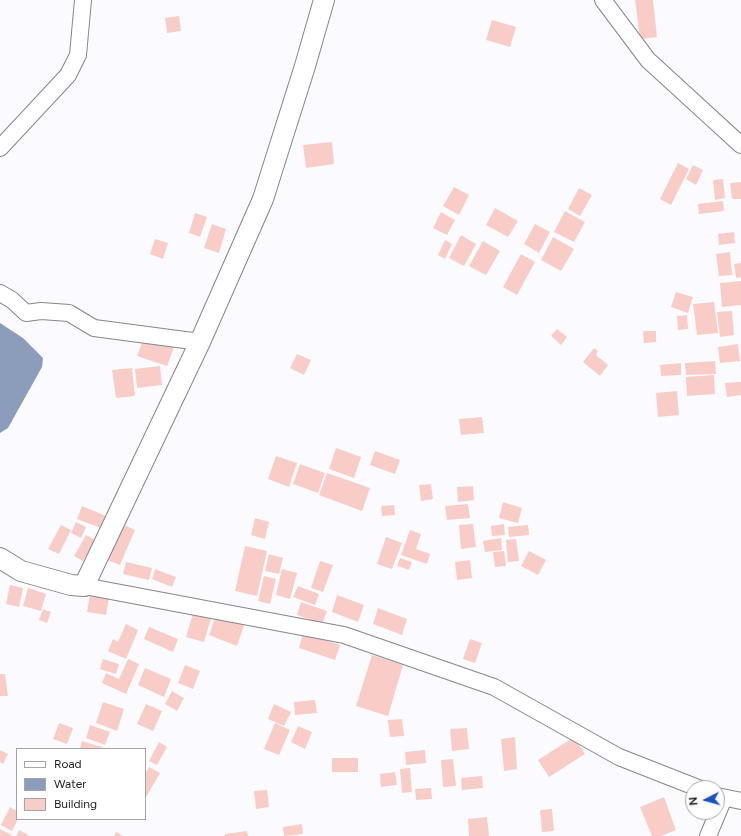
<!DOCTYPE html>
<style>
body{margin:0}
#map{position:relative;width:741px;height:836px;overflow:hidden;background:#fafaff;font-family:Figtree,sans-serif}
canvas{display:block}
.legend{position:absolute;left:16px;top:748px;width:130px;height:72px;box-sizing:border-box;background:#fff;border:1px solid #a5a5a7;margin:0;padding:5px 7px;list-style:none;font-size:12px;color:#1f1f22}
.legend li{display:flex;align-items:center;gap:8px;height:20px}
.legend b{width:20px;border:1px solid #a5a5a7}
.north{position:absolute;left:685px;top:780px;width:40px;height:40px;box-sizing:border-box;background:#fff;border:1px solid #a5a5a7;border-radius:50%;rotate:264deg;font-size:11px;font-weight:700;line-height:16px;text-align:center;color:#1f1f22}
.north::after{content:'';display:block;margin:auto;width:14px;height:18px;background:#1c53bf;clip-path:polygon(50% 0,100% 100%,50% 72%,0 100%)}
</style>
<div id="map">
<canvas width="741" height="836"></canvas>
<ul class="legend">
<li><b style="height:5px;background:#fff"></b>Road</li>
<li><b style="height:11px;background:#8c9dbc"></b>Water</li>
<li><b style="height:11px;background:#f8cdc7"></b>Building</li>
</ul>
<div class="north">N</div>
</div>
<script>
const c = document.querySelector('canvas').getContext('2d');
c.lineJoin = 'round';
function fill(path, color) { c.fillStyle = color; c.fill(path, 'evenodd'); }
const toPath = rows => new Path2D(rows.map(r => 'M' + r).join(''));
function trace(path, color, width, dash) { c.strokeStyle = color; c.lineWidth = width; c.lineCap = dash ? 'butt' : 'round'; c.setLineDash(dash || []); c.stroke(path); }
fill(toPath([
 [0,323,23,338,43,358,42,367,8,428,0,433]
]), '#8c9dbc');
fill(toPath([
 [635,0,653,0,657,37,640,39],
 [179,16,181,31,167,33,165,18],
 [492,20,516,27,510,47,486,40],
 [332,142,334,164,306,168,303,145],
 [678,163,689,169,671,205,660,199],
 [693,165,703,170,696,185,686,179],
 [723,179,725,198,715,200,713,180],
 [741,182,741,199,732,199,730,183],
 [454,187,469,195,459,215,443,206],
 [579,188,592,195,580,216,568,209],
 [723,201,724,211,699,214,698,204],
 [495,208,518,221,508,237,486,225],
 [565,211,585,222,574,242,554,232],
 [441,212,455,220,447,235,433,228],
 [195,213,207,217,200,237,189,233],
 [212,224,226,229,219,253,204,248],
 [535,224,550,232,539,253,524,244],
 [734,232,735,243,719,245,718,234],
 [461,235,476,244,464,266,449,258],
 [553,237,574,249,561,271,541,260],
 [155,239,168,243,163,259,150,254],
 [445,240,452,244,445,259,438,255],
 [483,241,500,251,486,275,469,266],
 [730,252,732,275,719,276,716,254],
 [521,254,535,262,517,295,503,287],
 [741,263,741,277,736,278,734,264],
 [741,281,741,305,722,307,720,283],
 [676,292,693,297,688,313,671,307],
 [714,302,718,333,697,335,693,304],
 [732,311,734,335,720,337,717,312],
 [687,315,688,329,678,330,677,316],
 [557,329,567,337,561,345,551,336],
 [643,331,656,331,656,342,644,343],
 [144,337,174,347,167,366,137,356],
 [738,344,740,361,720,363,718,347],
 [594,348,598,351,596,355,608,365,600,376,583,362],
 [297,354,311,360,304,375,290,368],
 [715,361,716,374,686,375,685,363],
 [681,363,681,375,661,376,660,365],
 [160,366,162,385,137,388,135,369],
 [132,368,135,396,116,398,112,370],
 [714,375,715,394,687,396,686,377],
 [741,382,741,395,727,397,725,383],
 [677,391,679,415,658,417,656,393],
 [482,417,484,433,461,435,459,419],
 [336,448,361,457,354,478,329,469],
 [375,451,400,460,395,474,370,465],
 [276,456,297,463,289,487,268,479],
 [300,464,325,473,318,493,293,484],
 [327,473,370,488,362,511,319,495],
 [431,484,433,499,421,501,419,485],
 [473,486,474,500,458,502,457,487],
 [503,502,522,508,518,523,499,518],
 [468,504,470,518,447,520,445,506],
 [394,505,395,515,382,516,381,506],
 [82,506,106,516,101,528,77,519],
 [255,518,269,522,265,539,251,535],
 [76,522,86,527,81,538,71,533],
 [122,524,135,530,120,565,107,560],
 [473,524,476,547,461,549,459,525],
 [504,524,505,535,492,536,491,526],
 [61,525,71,530,59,554,48,549],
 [528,525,529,535,509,537,508,527],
 [410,530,421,534,416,549,430,554,427,564,401,555],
 [86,535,95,540,83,561,74,556],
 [386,537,402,543,392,569,377,564],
 [501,538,502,550,485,552,483,541],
 [516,539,519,561,508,562,506,540],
 [245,546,267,551,257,596,235,591],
 [504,551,506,566,495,567,493,552],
 [529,551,546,560,538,575,521,566],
 [269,554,283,558,279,574,265,571],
 [400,558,412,562,409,570,397,566],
 [470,560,472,578,457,580,455,562],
 [320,561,333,565,323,592,311,588],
 [126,562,152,568,149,580,123,574],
 [155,569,176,577,172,587,152,579],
 [282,569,297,573,290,599,276,595],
 [264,576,276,579,270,604,258,601],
 [92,583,111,587,106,615,87,612],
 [10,585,23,588,19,607,6,604],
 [298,586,319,594,315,605,293,597],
 [28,588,46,594,41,611,23,606],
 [337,595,364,605,358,622,332,612],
 [301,602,327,611,322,624,297,615],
 [378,608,407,619,402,635,373,624],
 [43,609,51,612,47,623,39,620],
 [194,610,212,615,204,642,186,637],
 [218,610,246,620,237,646,209,635],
 [126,624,138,630,126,659,108,651,113,639,118,642],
 [149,627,178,639,173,652,144,639],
 [303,633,340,645,335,660,299,648],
 [470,639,482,643,475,663,463,659],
 [372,655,403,665,388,716,356,706],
 [103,659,119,664,116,674,100,669],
 [128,659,139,664,126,694,102,683,106,673,119,679],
 [185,665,200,671,193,689,178,683],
 [145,668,171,679,164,697,138,685],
 [0,674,5,674,8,696,0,696],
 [172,691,184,698,177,711,165,704],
 [315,700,317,713,295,715,294,702],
 [103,702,124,709,117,731,96,723],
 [146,704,162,711,153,731,137,724],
 [274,704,291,712,284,726,268,719],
 [402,719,404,736,390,737,388,720],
 [59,723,73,728,67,744,53,739],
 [275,723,290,730,279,755,264,749],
 [90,725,110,732,105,745,86,738],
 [298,726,312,732,305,749,291,742],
 [467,728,469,749,452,751,450,729],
 [515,737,517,769,504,771,501,739],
 [574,737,585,754,549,777,538,760],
 [82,741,102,747,101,749,80,749],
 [159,742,167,747,157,765,149,761],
 [0,750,8,754,3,764,0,762],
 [425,750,426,763,406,765,405,752],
 [332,758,358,758,358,772,332,772],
 [453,759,456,786,443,787,441,760],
 [149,767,160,773,145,799,145,774],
 [410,768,412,792,402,793,400,769],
 [395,772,397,785,381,787,380,774],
 [482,776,483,788,462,790,461,778],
 [431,788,432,799,416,800,415,789],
 [267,790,269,807,256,809,254,791],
 [664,797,676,830,661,836,652,836,640,807],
 [10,807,17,811,18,819,12,831,1,825],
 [552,809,554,831,542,832,540,810],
 [487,817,489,836,469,836,468,819],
 [302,824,303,834,284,836,283,827],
 [0,829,12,835,11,836,0,836],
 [19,830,30,836,16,836],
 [247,831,248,836,225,836,225,834],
 [116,832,123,836,114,836]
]), '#f8cdc7');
const minor = toPath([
 [603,0,648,60,741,145],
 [0,148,68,75,78,55,83,0],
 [0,293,12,300,26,313,41,311,69,313,94,328,200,342],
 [84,586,344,635,494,687,619,757,698,788],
 [717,796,741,801],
 [708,836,724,798]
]);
const tertiary = toPath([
 [0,558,21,571,71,585,84,586,200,342,263,199,305,66,324,0]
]);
trace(minor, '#86868b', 18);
trace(tertiary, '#86868b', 22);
trace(minor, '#fff', 16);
trace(tertiary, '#fff', 20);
</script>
